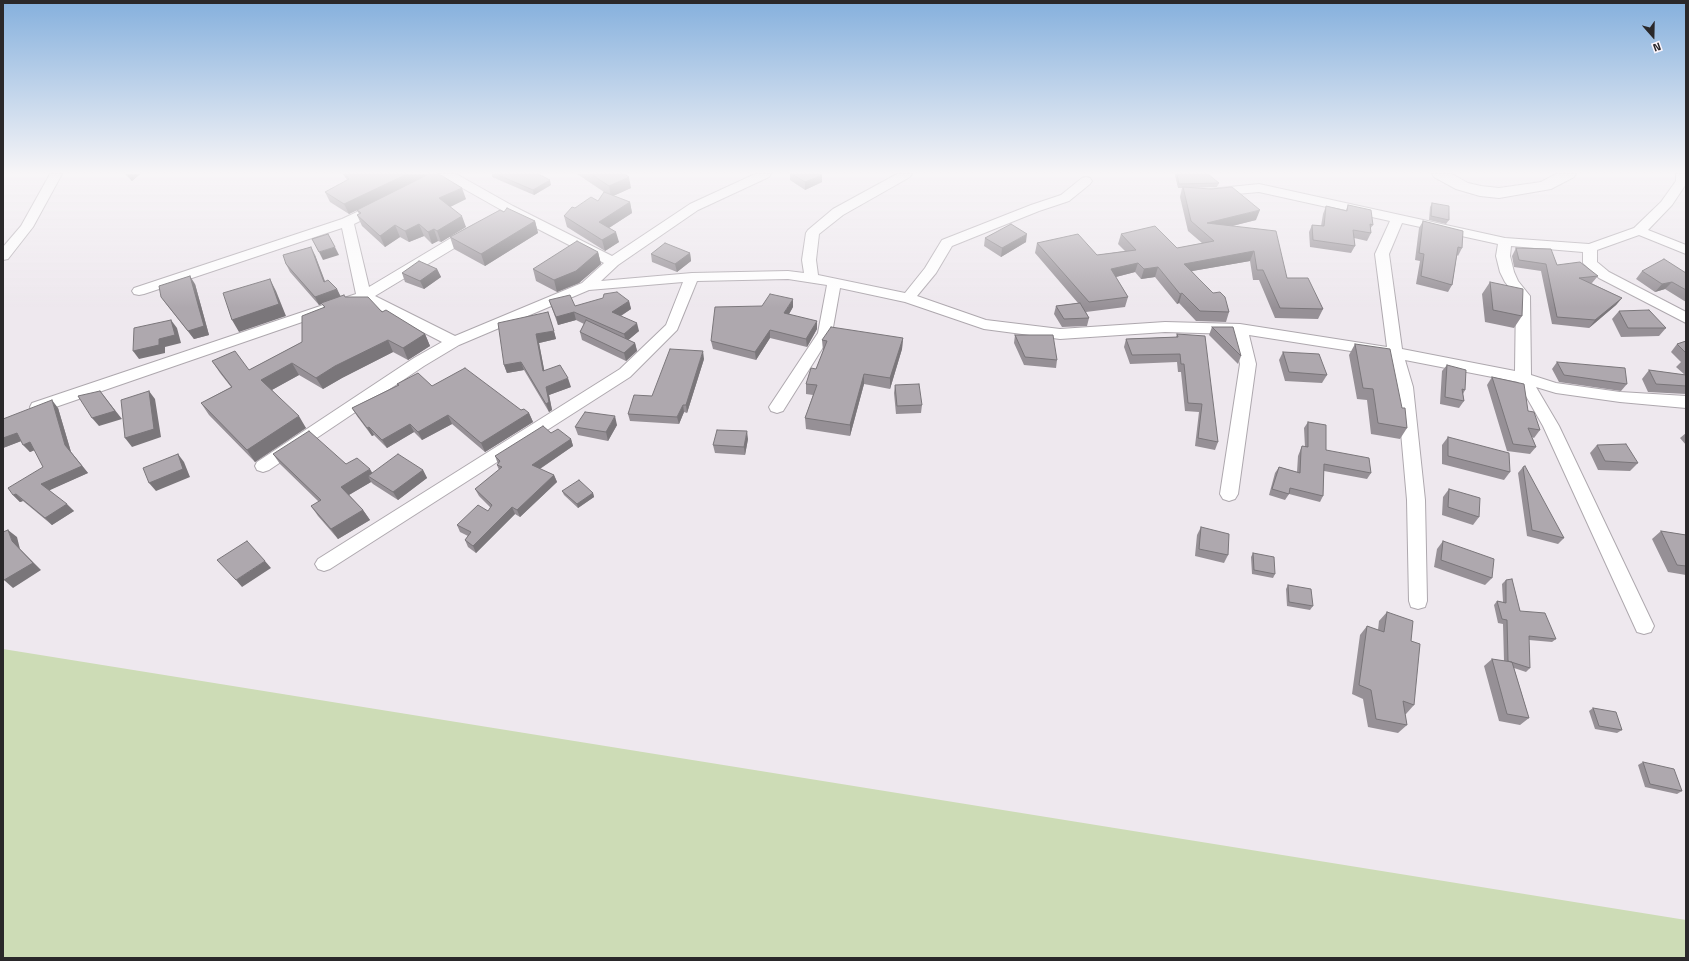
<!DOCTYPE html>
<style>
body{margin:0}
#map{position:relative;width:1689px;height:961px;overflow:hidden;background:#eee8ee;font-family:"Titillium Web",sans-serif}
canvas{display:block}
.frame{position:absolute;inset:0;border:4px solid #2a282a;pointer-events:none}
.north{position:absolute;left:1633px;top:16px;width:40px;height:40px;-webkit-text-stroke:3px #fcf5fc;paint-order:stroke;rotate:160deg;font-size:11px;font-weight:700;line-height:16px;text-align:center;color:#2a282a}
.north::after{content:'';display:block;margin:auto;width:14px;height:18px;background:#2a282a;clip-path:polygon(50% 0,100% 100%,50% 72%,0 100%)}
</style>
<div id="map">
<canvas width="1689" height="961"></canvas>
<div class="frame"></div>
<div class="north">N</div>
</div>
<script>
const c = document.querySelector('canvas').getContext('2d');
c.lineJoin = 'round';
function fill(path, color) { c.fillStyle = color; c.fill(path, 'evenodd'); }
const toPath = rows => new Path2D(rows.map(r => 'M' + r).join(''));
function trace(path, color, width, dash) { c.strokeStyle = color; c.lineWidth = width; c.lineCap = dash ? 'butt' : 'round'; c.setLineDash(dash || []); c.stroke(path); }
fill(toPath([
 [3,649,1686,920,1686,958,3,958]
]), '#cddcb6');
const street = toPath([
 [50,174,62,174,33,227,8,259,3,260,3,247,21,226,50,174],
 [438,174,455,174,458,175,513,206,612,256,690,204,755,174,771,174,769,177,698,210,618,265,601,281,692,273,788,271,804,273,802,260,806,233,808,230,833,209,897,174,912,174,910,177,843,215,819,234,816,260,818,275,905,293,925,268,942,240,1031,205,1061,195,1082,178,1086,177,1090,178,1092,181,1090,184,1069,201,1039,211,952,246,936,273,917,296,986,320,1060,329,1165,322,1240,324,1387,347,1375,254,1390,221,1259,192,1214,196,1210,195,1208,192,1210,189,1259,184,1505,238,1589,244,1634,228,1661,202,1676,181,1676,174,1686,174,1686,184,1672,205,1648,230,1686,245,1686,254,1639,235,1597,250,1597,262,1609,272,1686,312,1686,323,1599,278,1583,263,1583,252,1511,246,1510,256,1514,272,1518,281,1530,296,1531,375,1556,383,1620,392,1686,396,1686,408,1620,402,1556,393,1536,387,1559,426,1654,626,1651,632,1644,634,1637,632,1543,426,1518,382,1405,360,1413,387,1425,500,1427,601,1425,607,1418,609,1411,607,1409,601,1407,500,1397,387,1389,357,1249,335,1256,364,1238,494,1235,499,1229,501,1223,499,1220,494,1240,364,1234,334,1165,332,1060,339,984,329,905,302,840,288,832,333,783,411,777,413,771,411,769,407,818,333,827,285,788,279,697,281,677,330,630,377,330,569,324,571,318,569,315,564,318,559,620,369,666,325,683,282,589,290,459,345,424,366,269,470,263,472,257,470,255,466,257,462,414,358,442,342,363,301,44,411,38,413,32,411,30,407,32,403,356,294,342,228,144,294,139,295,134,294,132,291,134,288,342,219,374,204,382,204,384,207,382,210,354,224,369,287,466,229,476,229,478,232,476,235,375,296,455,336,582,283,604,263,505,212,450,181,440,177,438,174],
 [1402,223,1498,244,1496,256,1500,272,1505,282,1516,296,1515,371,1402,349,1389,254,1402,223]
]);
const secondary = toPath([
 [1432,174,1452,174,1468,183,1481,186,1499,188,1541,182,1556,174,1576,174,1574,177,1551,189,1499,198,1480,196,1456,189,1434,177,1432,174]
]);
trace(street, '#aea8ae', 2);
trace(secondary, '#aea8ae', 2);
fill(street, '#fff');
fill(secondary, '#fff');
fill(toPath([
 [125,174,140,174,132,181],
 [343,174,427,174,427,175,466,199,450,207,466,227,441,242,438,241,432,244,424,236,409,242,400,237,385,247,362,226,357,215,359,214,357,210,359,209,349,214,330,202,325,192,347,180],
 [492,174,538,174,551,185,534,195,492,177],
 [577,174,625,174,631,188,613,196,630,202,632,213,609,228,619,242,605,251,567,227,564,216,575,208,598,201,604,192],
 [790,174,821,174,822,182,805,190,790,180],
 [1175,174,1208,174,1219,183,1217,187,1193,188,1256,220,1232,226,1287,278,1323,309,1318,319,1275,318,1259,280,1253,280,1250,261,1192,271,1229,312,1226,322,1196,321,1179,303,1177,304,1155,277,1141,279,1135,272,1116,277,1128,297,1125,307,1086,312,1085,310,1089,318,1087,326,1062,327,1054,314,1056,306,1078,303,1035,253,1037,243,1097,255,1125,251,1118,244,1121,234,1177,248,1202,243,1188,231,1180,197,1182,188,1178,188,1175,176],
 [1432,203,1449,220,1446,224,1429,220,1430,207],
 [1348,205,1373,225,1370,229,1371,233,1367,241,1354,238,1355,246,1351,253,1310,247,1309,232,1312,225,1321,226,1323,214,1326,206,1346,210],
 [504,212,535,221,538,233,485,266,454,249,450,237],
 [1423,221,1462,248,1458,256,1457,255,1452,285,1448,292,1416,284,1420,261,1415,260,1419,228],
 [985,238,1026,242,1001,257,984,246],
 [1516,248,1557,265,1598,276,1592,283,1591,283,1622,298,1616,305,1589,328,1552,324,1541,271,1514,267,1512,256],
 [598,252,601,264,579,283,557,292,536,281,533,269],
 [690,253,691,261,677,272,652,262,651,254],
 [315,255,325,281,337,289,340,297,345,297,382,312,425,334,430,346,408,360,393,352,342,378,323,389,299,375,272,390,306,428,255,462,209,415,201,403,231,387,220,373,212,361,249,370,302,342,324,307,322,304,319,305,290,272,286,264],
 [437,269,441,277,424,289,405,282,402,273],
 [1642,271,1686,273,1686,302,1665,289,1655,292,1636,279],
 [1490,282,1522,316,1514,328,1485,322,1482,294],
 [195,284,209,335,194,339,167,305,161,297],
 [549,300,575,306,629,301,631,309,621,316,639,331,628,340,635,343,637,351,626,361,582,340,580,332,584,324,576,320,558,325],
 [793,307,789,314,817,329,807,347,770,338,756,360,713,349,711,341],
 [1619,311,1666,328,1659,336,1621,337,1612,319],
 [548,312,556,339,539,343,544,370,571,387,549,395,552,410,549,412,524,370,507,373,504,365],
 [1212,327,1241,356,1238,364,1209,335],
 [1177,334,1218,442,1215,450,1195,446,1199,412,1185,411,1181,372,1178,372,1177,362,1130,364,1124,347,1126,339,1176,337],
 [1015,335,1057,360,1056,368,1024,365,1014,343],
 [903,338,902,349,890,389,864,384,850,436,806,429,805,418,813,395,806,394,806,384,816,369,823,351,822,340],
 [1686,341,1686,394,1648,392,1642,379,1649,370,1685,375,1676,367,1681,362,1671,352,1677,344],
 [1355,344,1402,408,1407,428,1400,439,1371,434,1367,400,1357,399,1349,355],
 [1283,352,1327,375,1322,383,1285,381,1279,360],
 [704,359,687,413,684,412,679,424,630,421,628,414],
 [1557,362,1627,384,1621,391,1559,382,1552,369],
 [1447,365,1465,390,1463,394,1464,401,1459,408,1440,404,1442,371],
 [1492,377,1528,411,1540,430,1534,438,1532,437,1536,447,1530,454,1507,451,1487,385],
 [397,384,432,386,521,410,529,413,533,422,485,452,452,424,422,440,414,432,387,448,374,435,372,436,357,416,352,408,398,385],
 [895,385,922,405,921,413,896,414,894,393],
 [58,408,71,452,88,473,49,490,74,511,52,525,23,501,20,502,13,495,43,467,35,450,30,452,21,441,3,448,3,419],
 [1308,422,1326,450,1371,473,1367,479,1324,471,1323,496,1320,502,1289,494,1285,500,1269,495,1275,473,1279,467,1297,472,1298,456,1302,446,1305,447,1304,428],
 [617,425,608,441,578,435,575,427],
 [551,433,571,439,573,446,540,469,554,475,557,482,520,517,515,514,476,553,468,547,465,540,468,536,460,532,457,525,488,511,491,508,479,496,475,489,499,470,497,465,498,464,495,456],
 [1686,433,1686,445,1680,438],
 [1448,437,1510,472,1504,480,1442,464,1442,445],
 [748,439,745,455,715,453,713,445],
 [1597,445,1638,463,1630,471,1598,470,1590,453],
 [273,454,346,464,372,473,423,470,427,478,398,500,373,484,371,482,349,495,363,510,370,520,338,539,318,516,311,506,319,502,280,464],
 [1523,467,1564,538,1558,544,1527,536,1518,473],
 [1449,489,1479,517,1473,525,1442,515,1443,497],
 [562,491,593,493,594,497,578,508,564,495],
 [1201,527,1228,555,1224,563,1195,556,1197,535],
 [1661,531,1686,535,1686,575,1668,572,1652,539],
 [1443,541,1492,578,1485,585,1434,567,1437,549],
 [1253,553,1275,574,1273,578,1252,574,1251,557],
 [1506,580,1520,611,1556,639,1552,642,1529,640,1530,668,1526,672,1514,668,1529,718,1520,725,1499,721,1484,666,1492,659,1504,661,1503,624,1498,623,1494,605,1497,601,1503,602,1502,584],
 [1288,585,1313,606,1310,610,1287,606,1286,589],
 [1387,612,1411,641,1414,705,1406,714,1405,714,1407,725,1398,733,1368,727,1363,699,1352,694,1360,635,1367,626,1378,630,1379,621],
 [1593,708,1622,730,1617,733,1595,729,1589,711],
 [1643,762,1682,791,1677,794,1645,787,1638,765]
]), '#969096');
fill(toPath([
 [127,174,140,174,132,181],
 [407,174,427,174,428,176,349,214,344,204],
 [822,175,822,182,805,190,805,182],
 [629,177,631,188,611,197,609,186],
 [550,180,551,185,534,195,533,190],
 [462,188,466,199,444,210,439,198],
 [630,202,632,213,601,233,599,222],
 [1260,210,1256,220,1204,233,1207,223],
 [462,216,466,227,441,242,437,231],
 [535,221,538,233,485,266,481,254],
 [419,224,424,236,409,242,405,231],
 [395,225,400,237,385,247,380,236],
 [434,229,438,241,432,244,428,232],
 [616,232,619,242,605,251,602,240],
 [1027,234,1026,242,1001,257,1002,248],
 [311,247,315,255,328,290,324,282],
 [335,247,339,255,323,260,319,252],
 [1254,251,1250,261,1181,273,1184,264],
 [598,252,601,264,579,283,557,292,554,280],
 [690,253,691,261,677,272,675,264],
 [1138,263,1135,272,1108,279,1111,269],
 [1158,267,1155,277,1141,279,1144,269],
 [437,269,441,277,424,289,420,281],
 [190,276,195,284,209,335,194,339,188,331],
 [270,279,276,291,286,316,239,332,232,320],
 [1672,282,1665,289,1655,292,1662,284],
 [337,289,341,297,319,305,315,297],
 [1182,293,1179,303,1177,304,1180,294],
 [1622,298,1616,305,1589,328,1595,320],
 [793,299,793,307,785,321,784,313],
 [629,301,631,309,614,320,612,312],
 [574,312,576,320,558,325,556,317],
 [171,320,177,328,181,343,165,347,165,353,139,359,133,351,159,339],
 [817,321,817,329,807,347,806,339],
 [637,323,639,331,626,342,624,334],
 [770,330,770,338,756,360,755,352],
 [554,331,556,339,539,343,546,379,543,371,536,334],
 [425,334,430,346,408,360,403,348],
 [903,338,902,349,890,389,890,378],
 [388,340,393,352,342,378,323,389,316,378,335,366],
 [635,343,637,351,626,361,624,353],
 [703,351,704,359,687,413,686,405],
 [521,362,524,370,507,373,504,365],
 [292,363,299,375,268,392,261,380],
 [864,374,864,384,850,436,850,425],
 [568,378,571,387,549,395,552,410,549,412,546,404,546,387],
 [100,391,122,419,99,426,92,418],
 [149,391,155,399,161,437,132,447,125,438],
 [52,400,58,408,71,452,88,473,48,491,41,484,65,445],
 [683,405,684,412,679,424,677,417],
 [529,413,533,422,485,452,481,443],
 [448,415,452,424,422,440,418,432],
 [299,416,306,428,255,462,247,450],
 [615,416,617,425,608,441,606,432],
 [410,424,414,432,387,448,382,440],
 [369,427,374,435,372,436,367,428],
 [747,431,748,439,745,455,744,447],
 [17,433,24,440,3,448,3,438],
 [571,439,573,446,535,472,532,465],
 [30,442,37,449,30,452,23,445],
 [178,454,184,462,190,477,156,491,149,483],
 [370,469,376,479,368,476,371,482,347,496,341,487],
 [423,470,427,478,398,500,393,492],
 [554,475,557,482,520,517,517,510],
 [593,493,594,497,578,508,577,504],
 [16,494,23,501,20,502,13,495],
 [67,504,74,511,52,525,45,518],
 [512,507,515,514,476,553,473,546],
 [363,510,370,520,338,539,331,529],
 [8,530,17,537,20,549,41,570,13,588,4,580,12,541],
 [265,561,271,568,242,587,236,580]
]), '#7a767a');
const building = toPath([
 [345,174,407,174,344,204,325,192,349,179,345,174],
 [429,174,439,174,462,188,439,198,462,216,437,231,434,229,428,232,419,224,405,231,395,225,380,236,357,215,361,213,357,210,429,174],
 [496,174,538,174,550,180,533,190,496,174],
 [591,174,625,174,629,177,609,186,591,174],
 [792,174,821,174,822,175,805,182,792,174],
 [1177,174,1208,174,1219,183,1179,184,1177,174],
 [1183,187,1211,189,1232,187,1260,210,1207,223,1276,231,1287,278,1308,278,1323,309,1280,308,1263,270,1257,270,1254,251,1184,264,1213,293,1220,292,1225,297,1229,312,1200,311,1182,293,1180,294,1158,267,1144,269,1138,263,1111,269,1128,297,1089,302,1037,243,1078,234,1097,255,1136,250,1121,234,1155,226,1177,248,1214,241,1191,221,1183,187],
 [604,192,630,202,599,222,616,232,602,240,564,216,572,207,575,208,591,197,598,201,604,192],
 [1432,203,1449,206,1449,220,1431,216,1432,203],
 [1348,205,1371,210,1373,225,1370,224,1371,233,1353,230,1355,246,1313,240,1312,225,1324,226,1326,206,1347,211,1348,205],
 [507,208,535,221,481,254,450,237,500,210,504,212,507,208],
 [1423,221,1463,231,1462,248,1458,247,1452,285,1421,276,1424,254,1419,253,1423,221],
 [1011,224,1027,234,1002,248,985,238,1011,224],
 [328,234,335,247,319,252,312,239,328,234],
 [577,241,598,252,576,271,554,280,533,269,577,241],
 [665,243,690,253,675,264,651,254,665,243],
 [311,247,324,282,328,280,337,289,315,297,286,264,283,255,311,247],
 [1516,248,1551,249,1557,265,1580,262,1598,276,1579,278,1622,298,1595,320,1557,317,1546,264,1519,260,1516,248],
 [1664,259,1686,273,1686,290,1672,282,1662,284,1642,271,1664,259],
 [419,261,437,269,420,281,402,273,419,261],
 [190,276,204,326,188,331,161,297,159,286,190,276],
 [270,279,279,304,232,320,223,293,270,279],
 [1490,282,1523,289,1522,316,1493,310,1490,282],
 [617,292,629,301,612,312,637,323,624,334,574,312,556,317,549,300,570,295,575,306,603,298,604,294,617,292],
 [770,294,793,299,784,313,817,321,806,339,770,330,755,352,711,341,715,307,762,306,770,294],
 [344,295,345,297,368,297,382,312,386,310,425,334,403,348,388,340,335,366,316,378,292,363,261,380,299,416,247,450,201,403,232,387,212,361,235,351,249,370,302,342,302,316,325,307,321,303,344,295],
 [1080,303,1089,318,1064,319,1056,306,1080,303],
 [1649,310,1666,328,1628,328,1619,311,1649,310],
 [548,312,554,331,536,334,543,371,560,365,568,378,546,387,549,402,546,404,521,362,504,365,498,323,548,312],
 [171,320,175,335,159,339,159,345,133,351,134,328,171,320],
 [586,320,635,343,624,353,580,332,586,320],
 [831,327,903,338,890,378,864,374,850,425,805,418,817,385,806,384,811,368,816,369,827,341,822,340,831,327],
 [1212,327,1233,327,1241,356,1212,327],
 [1177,334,1205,336,1218,442,1198,438,1202,404,1188,403,1184,364,1181,364,1180,354,1132,355,1126,339,1178,337,1177,334],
 [1015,335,1053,335,1057,360,1025,357,1015,335],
 [1686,341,1686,353,1677,344,1686,341],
 [1355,344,1390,349,1402,408,1405,408,1407,428,1378,423,1373,389,1363,388,1355,344],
 [670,349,703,351,686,405,683,405,677,417,628,414,634,395,652,396,670,349],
 [1283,352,1319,354,1327,375,1289,372,1283,352],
 [1557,362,1625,368,1627,384,1564,375,1557,362],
 [1447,365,1466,370,1465,390,1462,389,1464,401,1445,397,1447,365],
 [465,368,521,410,524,409,529,413,481,443,448,415,418,432,410,424,382,440,369,427,367,428,352,408,399,385,397,384,418,373,432,386,465,368],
 [1649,370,1686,375,1686,386,1656,384,1649,370],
 [1492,377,1524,384,1528,411,1534,412,1540,430,1528,428,1536,447,1513,444,1492,377],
 [919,384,922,405,897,406,895,385,919,384],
 [100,391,115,411,92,418,78,396,100,391],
 [149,391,154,429,125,438,121,400,149,391],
 [52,400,65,445,82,466,41,484,67,504,45,518,16,494,13,495,8,488,43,467,30,442,23,445,17,433,3,438,3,419,52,400],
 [585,412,615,416,606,432,575,427,585,412],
 [1308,422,1326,425,1326,450,1369,458,1371,473,1324,464,1323,496,1290,488,1289,494,1272,489,1279,467,1300,473,1301,450,1302,446,1308,447,1308,422],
 [543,426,551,433,558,429,571,439,532,465,554,475,517,510,512,507,473,546,465,540,471,532,457,525,478,505,488,511,492,505,475,489,502,467,497,465,500,461,495,456,543,426],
 [717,430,747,431,744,447,713,445,717,430],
 [309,431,346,464,357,458,370,469,341,487,363,510,331,529,311,506,321,500,273,454,309,431],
 [1448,437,1509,453,1510,472,1448,456,1448,437],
 [1626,444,1638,463,1605,461,1597,445,1626,444],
 [178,454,183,469,149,483,143,468,178,454],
 [398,454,423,470,393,492,368,476,398,454],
 [1525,466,1564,538,1532,530,1523,467,1525,466],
 [579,480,593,493,577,504,562,491,579,480],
 [1449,489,1480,498,1479,517,1448,507,1449,489],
 [1201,527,1229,534,1228,555,1199,549,1201,527],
 [8,530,12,541,33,563,4,580,3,579,3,532,8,530],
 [1661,531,1686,535,1686,566,1677,565,1661,531],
 [247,541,265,561,236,580,217,560,247,541],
 [1443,541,1494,559,1492,578,1441,560,1443,541],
 [1253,553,1274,557,1275,574,1254,570,1253,553],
 [1512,579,1520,611,1545,613,1556,639,1529,636,1530,668,1508,661,1507,620,1502,619,1497,601,1506,603,1506,580,1512,579],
 [1288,585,1311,589,1313,606,1289,602,1288,585],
 [1387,612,1413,621,1411,641,1420,644,1414,705,1403,701,1407,725,1376,719,1371,690,1359,685,1367,626,1384,632,1387,612],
 [1492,659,1512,662,1529,718,1507,714,1492,659],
 [1593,708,1616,712,1622,730,1599,726,1593,708],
 [1643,762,1674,769,1682,791,1650,784,1643,762]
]);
fill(building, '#aea8ae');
trace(building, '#7a767a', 1);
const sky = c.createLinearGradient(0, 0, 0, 308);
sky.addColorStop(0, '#85b0dd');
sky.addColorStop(0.56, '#f7f5f7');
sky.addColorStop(1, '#f7f5f700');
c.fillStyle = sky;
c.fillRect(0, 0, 1689, 308);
</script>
